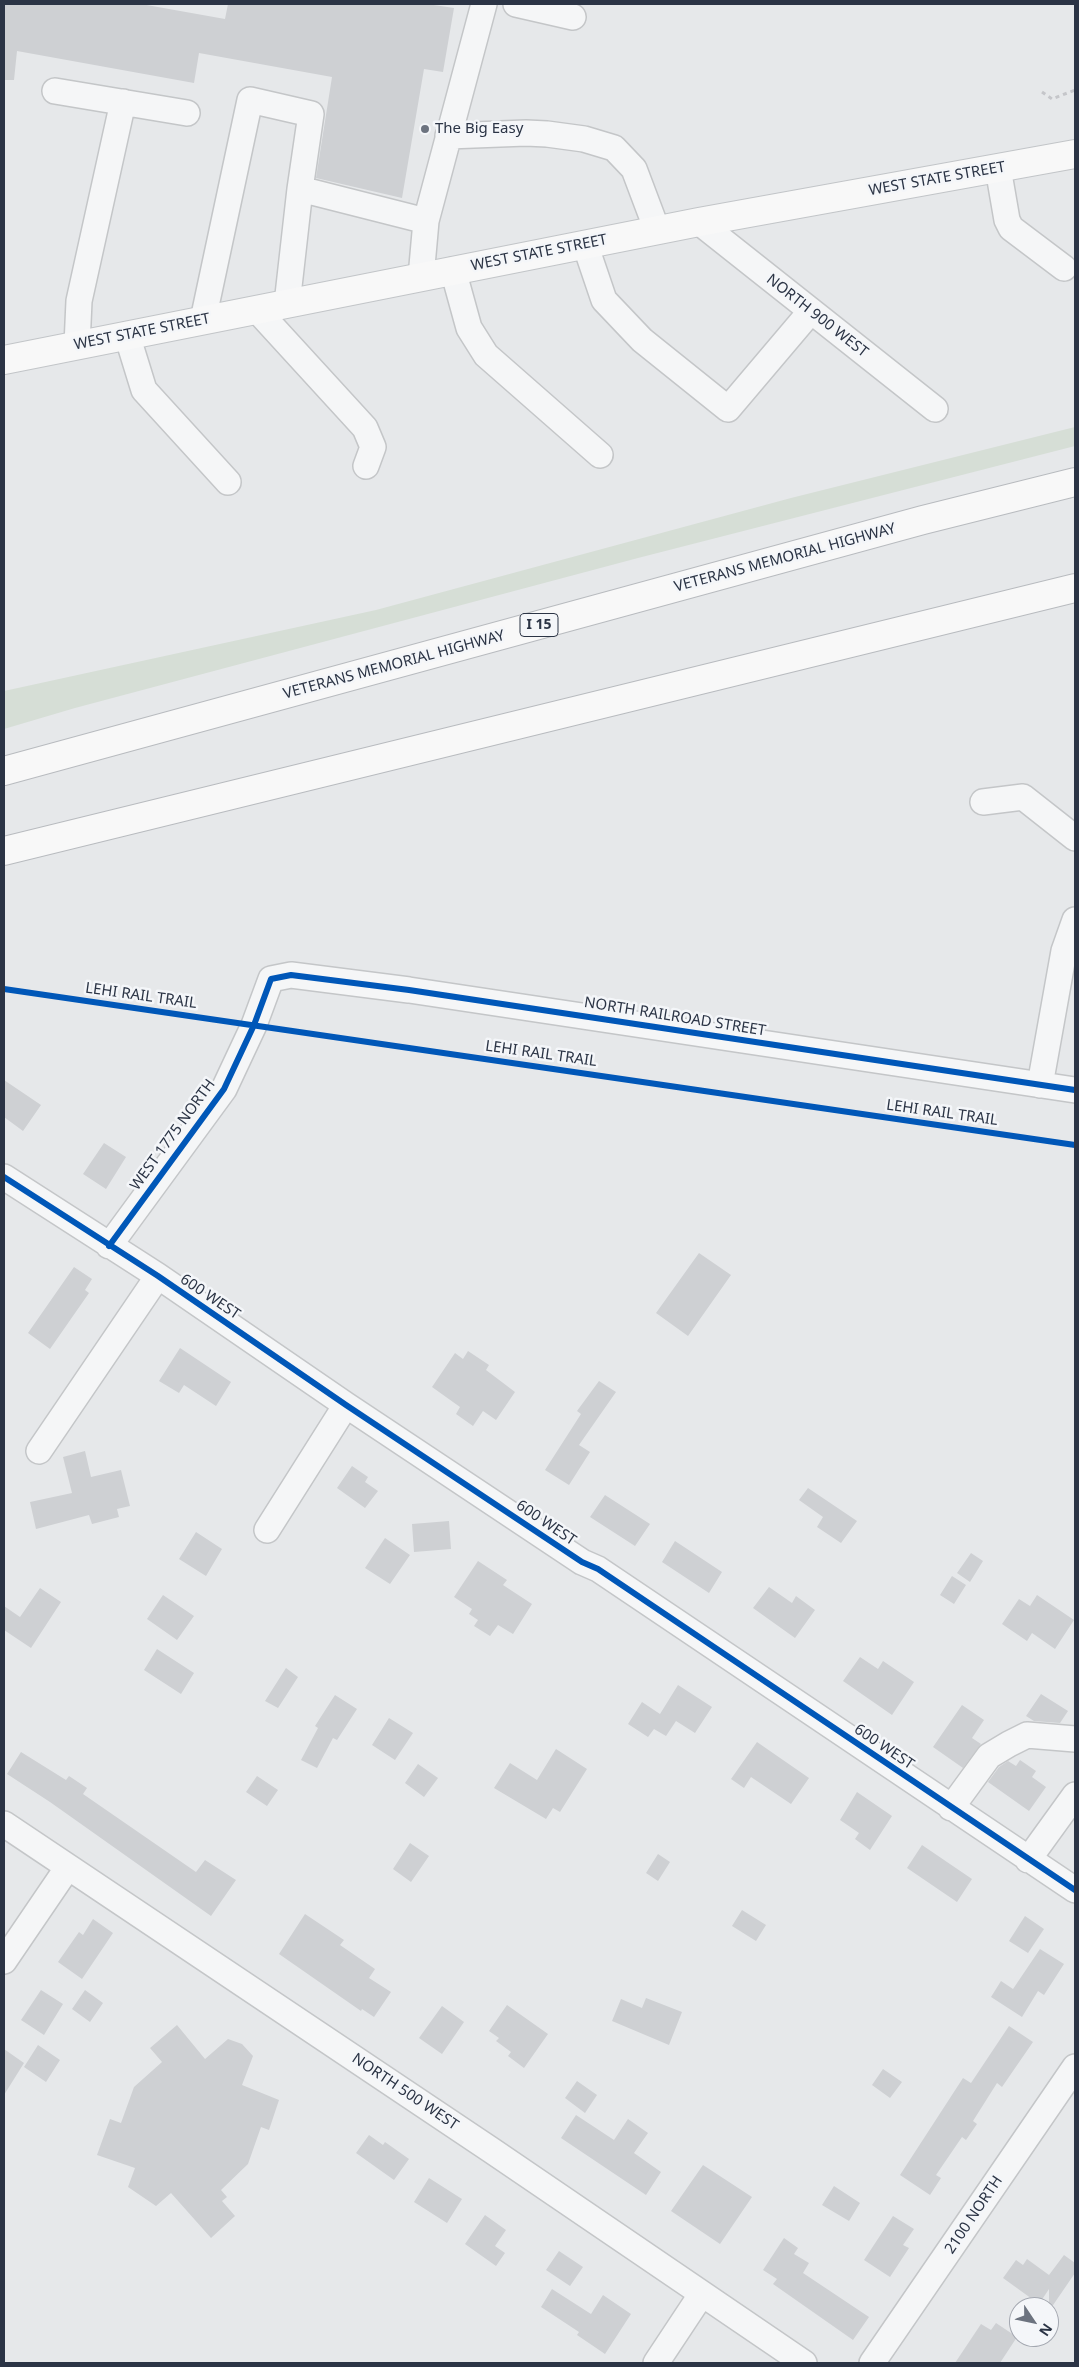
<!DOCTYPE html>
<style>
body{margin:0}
#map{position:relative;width:1079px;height:2367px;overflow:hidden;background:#e6e8ea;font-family:"Noto Sans",sans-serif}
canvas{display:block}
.frame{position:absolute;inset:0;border:5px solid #2b3445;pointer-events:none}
.north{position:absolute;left:1009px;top:2297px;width:50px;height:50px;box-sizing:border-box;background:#f4f6f9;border:1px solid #a4a8b1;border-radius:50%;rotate:124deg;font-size:14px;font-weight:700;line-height:20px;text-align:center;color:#2b3445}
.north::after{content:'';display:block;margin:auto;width:18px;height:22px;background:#6c737f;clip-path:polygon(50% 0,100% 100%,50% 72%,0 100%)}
</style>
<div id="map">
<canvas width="1079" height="2367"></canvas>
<div class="frame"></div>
<div class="north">N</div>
</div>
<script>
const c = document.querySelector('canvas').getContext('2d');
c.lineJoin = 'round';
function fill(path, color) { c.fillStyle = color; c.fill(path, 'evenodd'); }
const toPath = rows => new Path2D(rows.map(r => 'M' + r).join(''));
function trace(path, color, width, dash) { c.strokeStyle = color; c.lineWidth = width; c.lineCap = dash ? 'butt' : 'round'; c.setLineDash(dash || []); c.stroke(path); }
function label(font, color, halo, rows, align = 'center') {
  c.font = font + ' "Noto Sans",sans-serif'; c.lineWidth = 5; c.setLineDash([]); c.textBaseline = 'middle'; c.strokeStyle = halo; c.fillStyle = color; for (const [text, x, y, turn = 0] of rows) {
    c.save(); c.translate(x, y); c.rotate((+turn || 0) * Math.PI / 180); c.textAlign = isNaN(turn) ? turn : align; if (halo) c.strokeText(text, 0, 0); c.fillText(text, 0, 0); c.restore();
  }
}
fill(toPath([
 [1075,427,1075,446,638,558,75,708,4,729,4,691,376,610,791,498]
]), '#d6ded6');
fill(toPath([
 [4,4,141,4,225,19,228,4,427,4,454,8,443,72,424,69,402,198,316,178,332,77,199,53,194,83,17,51,14,80,4,80],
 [4,1080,41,1105,23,1131,4,1117],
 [104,1143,126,1157,106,1189,83,1174],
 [699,1253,731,1275,688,1336,656,1313],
 [74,1267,92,1279,85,1290,89,1293,50,1349,28,1333],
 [180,1348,231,1382,216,1406,184,1385,179,1393,159,1381],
 [468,1351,489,1365,486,1370,515,1392,496,1420,483,1411,473,1426,456,1414,460,1407,432,1387,455,1353,463,1359],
 [599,1381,616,1392,579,1445,590,1452,569,1485,545,1470,581,1414,577,1411],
 [85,1451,91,1477,121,1470,130,1506,117,1509,119,1517,92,1524,89,1515,36,1529,30,1502,72,1493,63,1457],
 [352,1466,368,1477,365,1482,378,1491,365,1508,337,1488],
 [808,1488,857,1521,841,1543,817,1527,823,1517,799,1500],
 [605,1495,650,1524,635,1546,590,1517],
 [449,1521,451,1549,414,1552,412,1524],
 [196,1532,222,1549,206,1576,179,1559],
 [385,1538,410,1555,390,1584,365,1568],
 [675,1541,722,1572,709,1593,662,1562],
 [971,1553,983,1561,970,1582,957,1573],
 [478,1561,507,1580,503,1585,532,1604,513,1634,498,1625,490,1636,474,1626,478,1620,469,1614,472,1609,454,1597],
 [952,1576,966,1585,954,1604,940,1595],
 [769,1587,792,1603,796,1596,815,1610,795,1638,753,1608],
 [40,1588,61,1602,31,1648,4,1630,4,1606,20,1617],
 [163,1595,194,1616,177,1640,147,1619],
 [1037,1595,1074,1620,1055,1649,1032,1633,1027,1641,1002,1624,1019,1599,1030,1606],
 [157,1649,194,1673,181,1694,144,1670],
 [860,1657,878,1669,883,1661,914,1682,892,1715,843,1681],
 [286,1668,298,1677,278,1708,265,1701],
 [678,1685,712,1707,695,1733,676,1721,666,1736,654,1729,648,1737,628,1724,642,1702,660,1714],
 [1041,1694,1068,1711,1060,1723,1034,1721,1026,1716],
 [335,1695,357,1709,337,1740,333,1738,317,1768,301,1760,318,1728,315,1726],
 [962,1705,984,1720,972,1738,981,1744,963,1768,933,1747],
 [389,1718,413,1733,395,1760,372,1745],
 [757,1742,809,1778,791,1804,751,1777,744,1788,731,1779],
 [556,1749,587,1769,560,1812,553,1808,546,1819,494,1788,510,1763,537,1780],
 [21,1752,66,1780,69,1776,87,1788,83,1794,196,1872,205,1860,236,1880,211,1916,50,1802,7,1774],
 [1020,1760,1036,1771,1032,1777,1046,1787,1029,1811,988,1782,999,1767,1008,1761,1016,1766],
 [418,1764,438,1778,424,1797,405,1783],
 [257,1776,278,1790,267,1806,246,1792],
 [857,1792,892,1816,870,1850,855,1839,859,1833,840,1820],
 [410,1843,429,1856,411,1882,393,1869],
 [922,1845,972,1879,957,1902,907,1868],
 [658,1854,670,1862,658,1881,646,1873],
 [742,1910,766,1925,756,1941,732,1926],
 [305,1914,344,1940,340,1945,375,1969,369,1978,391,1992,374,2017,362,2009,361,2011,279,1954],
 [1025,1916,1044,1929,1028,1953,1009,1941],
 [93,1919,113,1933,82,1979,58,1962,79,1932,83,1935],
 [1040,1949,1064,1964,1044,1995,1038,1991,1022,2017,991,1997,1001,1981,1013,1989],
 [41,1990,63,2004,44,2035,21,2020],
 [85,1990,103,2003,90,2022,72,2009],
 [646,1998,682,2012,669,2045,612,2021,621,1999,642,2008],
 [507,2005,548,2034,524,2068,508,2056,511,2052,496,2041,499,2038,489,2031],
 [442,2006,464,2022,442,2054,419,2038],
 [177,2025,205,2059,228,2039,242,2044,253,2056,242,2085,279,2100,269,2130,261,2127,248,2164,221,2190,227,2197,222,2201,235,2216,211,2238,171,2193,156,2206,128,2187,135,2168,97,2155,110,2119,121,2123,134,2087,162,2062,150,2048],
 [1009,2026,1033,2042,1002,2087,997,2083,973,2121,977,2124,966,2140,962,2137,936,2175,941,2178,930,2195,900,2175,963,2078,971,2083],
 [38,2045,60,2060,46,2082,24,2067],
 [4,2049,24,2063,4,2095],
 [883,2069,902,2082,890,2098,872,2085],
 [577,2081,597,2095,585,2113,565,2098],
 [576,2115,614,2140,628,2119,648,2133,634,2153,661,2172,646,2195,561,2138],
 [369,2135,383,2145,385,2142,409,2159,394,2180,356,2153],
 [703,2165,752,2197,720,2244,671,2211],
 [429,2178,462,2199,447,2223,414,2202],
 [834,2186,860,2203,849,2221,822,2205],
 [485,2215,506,2230,495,2246,505,2253,496,2266,465,2244],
 [893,2216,914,2229,903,2245,909,2248,890,2277,864,2260],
 [784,2238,798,2248,794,2254,809,2263,803,2273,869,2317,853,2340,773,2284,777,2279,763,2270],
 [559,2251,583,2267,570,2286,546,2270],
 [1064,2255,1075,2263,1075,2273,1049,2311,1049,2289,1039,2304,1003,2278,1016,2260,1023,2265,1027,2259,1049,2275],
 [552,2289,591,2314,603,2295,631,2314,605,2354,577,2335,579,2332,541,2307],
 [996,2323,1017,2337,1000,2363,955,2363,981,2324,991,2330]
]), '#ced0d3');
const minor = toPath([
 [516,4,573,17],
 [55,91,187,113],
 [448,136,526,133,547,134,584,139,614,148,634,169,657,230],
 [998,168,1007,220,1011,228,1064,268],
 [699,222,935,409],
 [585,244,604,300,642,340,728,409,811,311],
 [453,270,469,328,486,355,600,455],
 [421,277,426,221,484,4],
 [287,304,300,189,426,221],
 [257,310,365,428,373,447,366,466],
 [203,320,250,100,311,114,300,189],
 [127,335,144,390,228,482],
 [77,345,79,301,123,102],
 [983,802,1023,797,1075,838],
 [1040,1085,1064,951,1075,920],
 [4,1177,158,1276,346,1405,582,1562,598,1569,1075,1890],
 [109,1246,224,1089,254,1025,271,979,291,975,409,990,1075,1090],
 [39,1451,158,1276],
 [267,1530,346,1405],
 [951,1808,989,1756,1009,1744,1027,1735,1075,1739],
 [4,1824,491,2150,804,2363],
 [1028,1860,1075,1795],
 [4,1961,68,1867],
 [656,2363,701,2295],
 [872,2363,1075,2067]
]);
const major = toPath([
 [4,360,699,222,1075,154]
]);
const highway = toPath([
 [4,771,923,520,1075,482],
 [4,851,1075,588]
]);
trace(minor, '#c4c6c8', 28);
trace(major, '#c2c5c8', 30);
trace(highway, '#b8bbbf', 30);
trace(toPath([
 [1042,92,1052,99,1075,90]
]), '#c5c6ca', 3, [4, 4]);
trace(minor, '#f5f6f7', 25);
trace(major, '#f8f8f8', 28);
trace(highway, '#f8f8f8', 28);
trace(toPath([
 [4,989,1075,1145],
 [4,1177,158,1276,346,1405,582,1562,598,1569,1075,1890],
 [109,1246,224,1089,254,1025,271,979,291,975,409,990,1075,1090]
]), '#0057b8', 6);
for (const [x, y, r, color] of [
 [425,129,5,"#6c737f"]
]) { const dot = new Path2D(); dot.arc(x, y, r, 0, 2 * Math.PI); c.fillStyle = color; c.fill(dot); trace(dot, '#f4f6f9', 2); }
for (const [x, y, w] of [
 [539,625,38]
]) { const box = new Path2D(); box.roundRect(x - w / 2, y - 11.5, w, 23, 4); c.fillStyle = '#f4f6f9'; c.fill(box); trace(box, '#2b3445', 1); }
label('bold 14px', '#2b3445', null, [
 ["I 15",539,625]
]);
label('15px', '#2b3445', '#f4f6f9', [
 ["The Big Easy",435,129]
], 'left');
label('15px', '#2b3445', '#f4f6f9', [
 ["WEST STATE STREET",937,179,-10],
 ["WEST STATE STREET",539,253,-11],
 ["NORTH 900 WEST",817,316,38],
 ["WEST STATE STREET",142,332,-11],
 ["VETERANS MEMORIAL HIGHWAY",785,558,-15],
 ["VETERANS MEMORIAL HIGHWAY",394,665,-15],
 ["LEHI RAIL TRAIL",141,996,8],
 ["NORTH RAILROAD STREET",675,1017,9],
 ["LEHI RAIL TRAIL",541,1054,8],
 ["LEHI RAIL TRAIL",942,1113,8],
 ["WEST 1775 NORTH",173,1135,-54],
 ["600 WEST",210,1297,34],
 ["600 WEST",546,1523,34],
 ["600 WEST",884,1747,34],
 ["NORTH 500 WEST",405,2092,34],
 ["2100 NORTH",974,2215,-56]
]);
</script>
